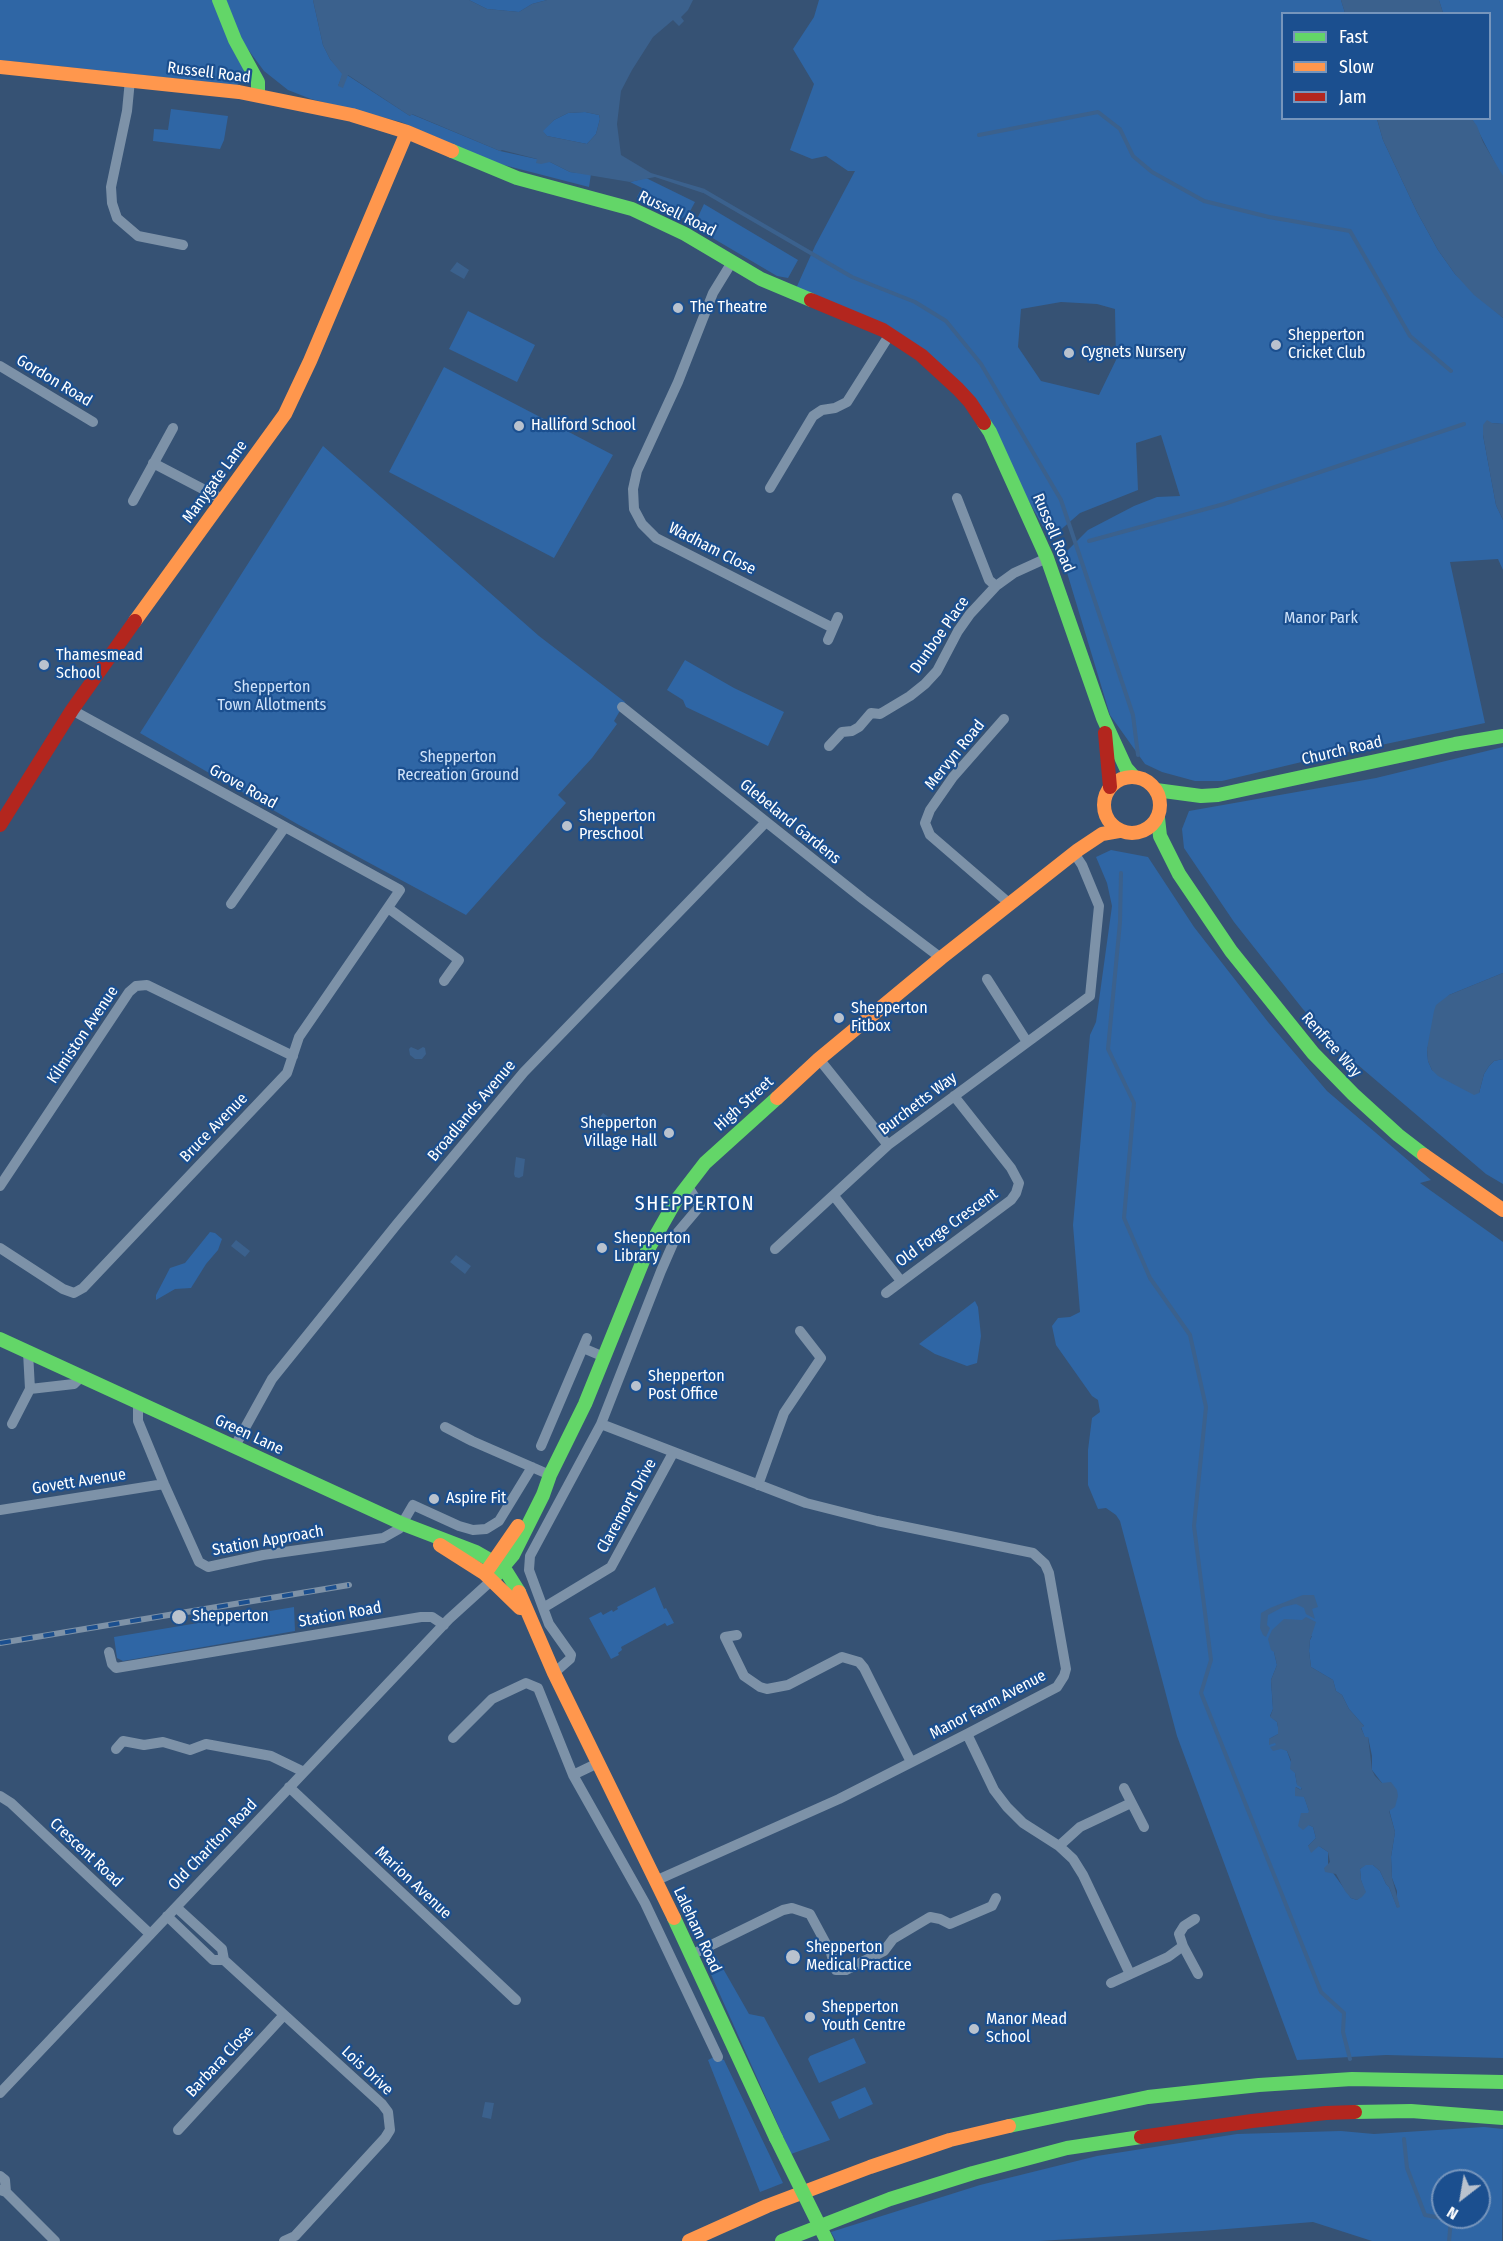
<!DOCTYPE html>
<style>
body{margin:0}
#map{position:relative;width:1503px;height:2241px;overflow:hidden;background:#365274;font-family:"Fira Sans Condensed",sans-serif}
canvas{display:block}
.legend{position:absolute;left:1281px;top:12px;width:210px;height:108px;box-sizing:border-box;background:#1b4f8f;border:2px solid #7695bc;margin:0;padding:8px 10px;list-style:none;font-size:18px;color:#fff}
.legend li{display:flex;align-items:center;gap:12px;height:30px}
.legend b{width:30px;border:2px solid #7695bc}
.north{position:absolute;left:1431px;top:2169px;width:60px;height:60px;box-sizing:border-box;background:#1b4f8f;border:2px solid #7695bc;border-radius:50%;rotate:211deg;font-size:16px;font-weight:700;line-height:24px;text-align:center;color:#fff}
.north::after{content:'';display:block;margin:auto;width:21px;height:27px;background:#b9c2ce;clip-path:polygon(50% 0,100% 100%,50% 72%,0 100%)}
</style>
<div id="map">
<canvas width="1503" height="2241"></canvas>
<ul class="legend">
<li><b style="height:8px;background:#63d668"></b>Fast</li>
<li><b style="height:8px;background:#ff974d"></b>Slow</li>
<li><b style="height:8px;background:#b3261e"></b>Jam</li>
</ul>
<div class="north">N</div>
</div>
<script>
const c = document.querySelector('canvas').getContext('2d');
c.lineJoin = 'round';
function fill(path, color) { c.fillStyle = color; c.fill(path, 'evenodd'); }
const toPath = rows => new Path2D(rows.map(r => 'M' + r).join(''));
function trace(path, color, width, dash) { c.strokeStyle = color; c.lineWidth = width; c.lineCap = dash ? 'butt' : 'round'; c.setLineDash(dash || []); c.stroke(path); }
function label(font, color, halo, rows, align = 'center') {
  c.font = font + ' "Fira Sans Condensed",sans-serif'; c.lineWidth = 4.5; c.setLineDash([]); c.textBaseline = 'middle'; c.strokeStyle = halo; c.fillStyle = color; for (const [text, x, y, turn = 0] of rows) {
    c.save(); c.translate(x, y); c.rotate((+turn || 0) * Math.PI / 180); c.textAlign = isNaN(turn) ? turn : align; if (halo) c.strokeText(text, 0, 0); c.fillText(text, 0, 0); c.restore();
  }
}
fill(toPath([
 [0,0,214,0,244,70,243,79,237,85,0,60],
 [225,0,313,0,323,45,330,59,343,74,338,86,347,75,410,116,411,114,500,151,550,162,570,172,591,174,589,187,496,163,401,122,311,99,288,90,264,71,241,40],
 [469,0,547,0,532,4,519,12,487,9],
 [819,0,1341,0,1345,13,1282,14,1282,118,1377,119,1383,140,1417,212,1438,250,1455,274,1503,318,1503,424,1492,423,1483,435,1496,505,1503,520,1503,570,1498,559,1450,562,1485,723,1310,760,1222,781,1195,781,1162,772,1145,764,1110,715,1062,556,1088,530,1134,506,1157,497,1180,496,1161,435,1136,443,1138,490,1080,513,1050,539,990,432,921,355,794,293,815,246,855,171,848,171,826,156,812,159,790,150,814,84,793,49,814,17],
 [1061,302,1097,304,1115,309,1116,360,1099,395,1041,381,1018,347,1021,309],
 [1439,0,1503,0,1503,179,1472,119,1490,118,1490,14,1443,13],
 [171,109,228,116,224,140,220,149,153,141,154,129,168,130],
 [585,112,599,115,600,119,596,134,587,144,547,136,542,131,554,120,568,113],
 [646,178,695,202,688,215,679,220,637,197,642,188,630,182],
 [704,204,798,260,788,278,777,276,699,230,697,219],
 [468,311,535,345,517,382,449,349],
 [444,367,613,455,554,558,389,472],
 [323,446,539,636,625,702,614,721,617,724,592,758,558,795,566,803,466,915,299,825,140,733],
 [685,660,734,688,784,712,768,746,686,707,683,700,667,690],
 [1503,747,1503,973,1449,995,1427,1049,1428,1061,1432,1070,1479,1093,1484,1074,1489,1066,1494,1061,1503,1059,1503,1184,1486,1174,1338,1048,1302,1008,1234,922,1184,848,1182,829,1189,811,1376,778],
 [1111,850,1148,857,1194,927,1268,1022,1327,1091,1431,1180,1420,1183,1503,1242,1503,2058,1386,2055,1297,2060,1177,1736,1120,1521,1116,1515,1106,1508,1098,1509,1088,1485,1088,1450,1092,1418,1100,1412,1098,1400,1092,1396,1056,1345,1052,1326,1058,1318,1070,1317,1080,1312,1073,1225,1090,1035,1096,1022,1112,906,1107,883,1096,857],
 [1312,1636,1310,1640,1309,1651,1311,1667,1333,1680,1336,1691,1342,1695,1349,1709,1364,1726,1361,1727,1365,1738,1368,1737,1372,1756,1372,1770,1382,1783,1395,1832,1391,1857,1392,1878,1397,1891,1397,1907,1389,1887,1386,1884,1380,1871,1373,1865,1366,1864,1360,1869,1361,1880,1365,1892,1357,1900,1351,1898,1328,1866,1328,1852,1319,1846,1308,1846,1316,1838,1313,1827,1309,1825,1309,1811,1304,1796,1299,1796,1296,1787,1301,1790,1302,1787,1297,1784,1295,1773,1287,1751,1275,1742,1269,1744,1269,1739,1278,1734,1278,1727,1277,1722,1270,1716,1273,1709,1271,1680,1277,1665,1274,1652],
 [210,1232,215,1233,222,1239,218,1250,206,1264,191,1288,175,1289,156,1300,156,1295,170,1268,185,1263],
 [975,1301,978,1307,981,1336,977,1363,967,1366,935,1354,919,1344],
 [655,1587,664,1609,666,1608,674,1623,667,1626,665,1623,621,1647,622,1650,618,1653,619,1655,611,1659,589,1618,601,1612,603,1615,612,1610,613,1612,618,1609,617,1607],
 [294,1607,295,1631,123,1661,117,1658,114,1637],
 [714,1958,717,1958,749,2014,764,2017,830,2140,791,2154,709,1970],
 [854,2038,866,2063,819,2083,808,2059,810,2056],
 [714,2057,724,2060,783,2183,760,2192,708,2060],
 [865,2087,873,2104,839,2119,831,2102],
 [1484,2127,1503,2129,1502,2241,1372,2241,1313,2222,1202,2231,1039,2241,836,2241,831,2232,980,2185,1097,2156,1237,2134,1341,2131,1374,2134],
 [1443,2181,1479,2181,1479,2217,1443,2217]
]), '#2f66a5');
fill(toPath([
 [313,0,469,0,487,9,519,12,532,4,547,0,693,0,688,10,681,17,684,21,679,26,673,20,653,37,632,70,621,91,617,124,621,155,651,173,705,189,703,193,655,177,630,182,570,172,550,162,541,164,536,163,537,159,502,150,500,151,412,114,410,116,348,75,343,88,338,86,342,74,330,59,323,45],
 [585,112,599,115,600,119,596,134,587,144,547,136,543,131,554,120,568,113],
 [1341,0,1439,0,1443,13,1345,13],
 [1377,119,1472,119,1477,126,1483,142,1503,176,1503,318,1474,295,1455,274,1438,250,1417,212,1383,140],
 [457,262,469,270,464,279,450,271],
 [1487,420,1492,423,1503,424,1503,520,1496,505,1483,435,1483,425],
 [1503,973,1503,1059,1494,1061,1489,1066,1484,1074,1479,1093,1474,1095,1438,1076,1432,1070,1428,1061,1427,1049,1434,1011,1436,1005,1449,995],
 [411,1047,418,1050,423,1047,425,1048,426,1054,422,1059,415,1059,410,1055,409,1049],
 [603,1113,610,1118,596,1134,589,1127,591,1124,594,1125],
 [516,1157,525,1159,523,1176,519,1178,515,1177,514,1174],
 [236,1240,250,1251,245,1257,231,1246],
 [456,1255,471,1266,465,1274,450,1262],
 [1303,1595,1314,1595,1318,1607,1312,1609,1315,1619,1306,1614,1304,1608,1296,1604,1283,1607,1268,1615,1267,1625,1270,1628,1266,1637,1263,1635,1260,1628,1261,1613,1270,1608],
 [1306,1617,1316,1622,1310,1640,1309,1651,1311,1667,1333,1680,1336,1691,1342,1695,1349,1709,1364,1726,1361,1728,1365,1737,1368,1737,1372,1770,1375,1776,1382,1783,1391,1782,1397,1790,1398,1796,1395,1807,1389,1811,1395,1832,1391,1857,1392,1878,1400,1907,1397,1908,1389,1887,1386,1884,1380,1871,1373,1865,1366,1865,1360,1869,1361,1880,1366,1892,1362,1897,1357,1900,1351,1898,1345,1891,1336,1874,1325,1872,1324,1868,1330,1862,1328,1852,1319,1846,1311,1853,1308,1846,1316,1838,1313,1827,1309,1825,1303,1830,1298,1826,1301,1813,1308,1813,1309,1811,1304,1797,1295,1796,1295,1787,1301,1790,1302,1788,1297,1785,1295,1773,1290,1769,1291,1760,1287,1751,1281,1749,1273,1751,1270,1747,1276,1745,1275,1743,1269,1745,1269,1739,1278,1734,1278,1727,1277,1722,1270,1717,1273,1709,1271,1680,1277,1665,1274,1652,1271,1650,1268,1639,1272,1630,1284,1619,1302,1620],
 [485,2102,494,2103,491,2119,482,2117]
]), '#3b618d');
trace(toPath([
 [979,135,1098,112,1120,129,1133,156,1152,172,1204,201,1269,217,1350,231,1410,336,1451,371],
 [704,191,852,277,915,302,946,321,981,364,1061,500,1133,715,1138,755],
 [1089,541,1224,504,1464,424],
 [1121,873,1120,922,1108,1049,1134,1103,1124,1218,1150,1278,1190,1335,1206,1407,1194,1526,1211,1660,1201,1693,1321,1992,1344,2013,1343,2032,1350,2059],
 [1404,2139,1407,2168,1425,2215,1451,2220,1449,2241]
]), '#3b618d', 4);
trace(toPath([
 [130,80,127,111,111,187,112,203,117,218,138,236,183,245],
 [732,262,713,293,678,382,637,471,633,489,634,509,642,524,656,538,833,628],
 [0,366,93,422],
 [153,463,222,499],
 [770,488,813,416,822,410,835,408,847,402,890,334],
 [957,498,989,580,996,586],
 [133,501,173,428],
 [828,640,838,617],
 [622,707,863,899,941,958],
 [1004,719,953,777,930,810,925,823,930,835,1010,904],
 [829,746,842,732,852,731,859,727,871,713,880,714,910,696,925,684,937,671,958,631,970,614,996,586,1014,573,1047,558],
 [231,904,285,827],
 [388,908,459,960,444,981],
 [987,979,1027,1042],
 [819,1059,888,1145],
 [0,1186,129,992,136,986,147,985,293,1056],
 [834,1196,901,1281],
 [0,1248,63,1289,74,1293,83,1288,287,1073,299,1037,400,890,72,710],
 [775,1249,888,1145,1090,996,1099,906,1082,865,1074,853],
 [886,1293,1011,1200,1016,1193,1019,1183,1011,1168,954,1096],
 [583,1348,604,1357],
 [28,1352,30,1389,74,1384,82,1376],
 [138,1402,138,1421,164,1484,199,1562,208,1567,263,1555,383,1538,399,1529,413,1505,459,1526,473,1530,486,1529,499,1521,532,1467],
 [12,1424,30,1389],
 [601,1424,806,1503,877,1521,1033,1553,1045,1564,1049,1573,1066,1669,1064,1676,1057,1687,967,1734,839,1799,655,1881],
 [445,1427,472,1441,550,1475],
 [235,1446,272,1379,397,1224,524,1072,766,822],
 [541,1446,587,1338],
 [758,1485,784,1413,821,1358,800,1331],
 [0,1510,164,1484],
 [543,1608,611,1567,673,1453],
 [737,1635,725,1637,744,1676,760,1687,767,1689,788,1685,842,1657,859,1662,864,1668,911,1762],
 [109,1652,112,1664,116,1668,421,1617,432,1617,444,1625],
 [554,1673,570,1659,571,1655,549,1624,529,1570,530,1556,601,1424,661,1271,678,1232,700,1206,687,1185],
 [967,1734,994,1790,1007,1807,1023,1823,1059,1846,1073,1859,1083,1875,1130,1974],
 [453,1738,492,1699,526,1683,538,1688,573,1775,645,1903,718,2057],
 [116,1749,123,1741,144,1745,163,1742,190,1750,206,1744,271,1756,304,1772],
 [573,1775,598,1763],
 [289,1787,516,2000],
 [1124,1788,1144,1827],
 [0,1796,11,1803,150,1934],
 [1059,1846,1080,1827,1131,1803],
 [176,1907,222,1949,224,1960,382,2104,388,2112,390,2130,385,2138,295,2236,284,2241],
 [167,1916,213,1960,224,1960],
 [1183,1946,1198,1974],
 [691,1955,783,1910,792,1908,810,1914,831,1953,836,1970,846,1970,884,1951,893,1939,930,1917,940,1919,950,1924,992,1906,996,1898],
 [1111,1983,1168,1957,1183,1946,1179,1934,1184,1926,1195,1919],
 [0,2093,449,1619,492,1580],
 [178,2130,284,2015],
 [0,2176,5,2180,6,2192],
 [0,2190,6,2192,55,2241]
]), '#7d92a8', 10);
trace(toPath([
 [219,0,235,40,258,82,258,95],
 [452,151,517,178,632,209,685,234,761,279,811,300],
 [984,423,990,432,1047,558,1103,718,1126,768,1134,777],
 [1156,790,1201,796,1218,795,1455,744,1503,736],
 [1158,818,1160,836,1179,874,1231,951,1313,1053,1353,1094,1398,1135,1424,1155],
 [0,1339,403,1524,476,1552,504,1568,519,1592],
 [492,1580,513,1555,543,1495,550,1475,585,1404,647,1251,675,1202,705,1163,777,1098],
 [674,1918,776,2138],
 [1355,2112,1411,2111,1503,2118],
 [1009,2126,1148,2097,1259,2085,1352,2079,1503,2082],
 [782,2241,890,2199,973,2173,1067,2148,1141,2137]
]), '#63d668', 14);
trace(toPath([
 [0,67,239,92,352,115,407,132,452,151],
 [135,621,285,414,310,361,407,132],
 '1104 805a28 28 0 1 1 56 0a28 28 0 1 1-56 0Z',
 [777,1098,819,1059,941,958,1078,850,1102,834,1119,831],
 [1424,1155,1503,1210],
 [440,1545,484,1573,520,1608],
 [489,1568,518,1526],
 [519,1592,554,1673,674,1918],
 [689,2241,767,2206,870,2167,950,2140,1009,2126]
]), '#ff974d', 14);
trace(toPath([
 [811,300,883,330,921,355,958,389,970,402,984,423],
 [1105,733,1110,787],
 [0,825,72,710,135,621],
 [1141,2137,1252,2121,1326,2113,1355,2112]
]), '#b3261e', 14);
const rail = toPath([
 [0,1643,349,1585]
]);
trace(rail, '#7e92a7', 6);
trace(rail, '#1b4f8f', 4, [11]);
trace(toPath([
 [776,2138,827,2241]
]), '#63d668', 14);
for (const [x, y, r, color] of [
 [678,308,6,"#b9c2ce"],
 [1276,345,6,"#b9c2ce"],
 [1069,353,6,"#b9c2ce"],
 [519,426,6,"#b9c2ce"],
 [44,665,6,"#b9c2ce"],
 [567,826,6,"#b9c2ce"],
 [839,1018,6,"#b9c2ce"],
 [669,1133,6,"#b9c2ce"],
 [602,1248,6,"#b9c2ce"],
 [636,1386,6,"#b9c2ce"],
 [434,1499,6,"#b9c2ce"],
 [179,1617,8,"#b9c2ce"],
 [793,1957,8,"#b9c2ce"],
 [810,2017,6,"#b9c2ce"],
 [974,2029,6,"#b9c2ce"]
]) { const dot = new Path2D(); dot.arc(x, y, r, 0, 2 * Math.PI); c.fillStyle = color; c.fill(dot); trace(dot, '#1b4f8f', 2); }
label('16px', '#fff', '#1b4f8f', [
 ["Russell Road",209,73,7],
 ["Russell Road",677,214,26],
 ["Gordon Road",54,381,31],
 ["Manygate Lane",215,482,-54],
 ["Russell Road",1053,533,67],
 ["Wadham Close",712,549,27],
 ["Dunboe Place",940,635,-55],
 ["Church Road",1342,751,-13],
 ["Mervyn Road",955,755,-51],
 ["Grove Road",243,787,29],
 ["Glebeland Gardens",790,822,39],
 ["Kilmiston Avenue",83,1035,-56],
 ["Renfree Way",1331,1045,48],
 ["High Street",744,1104,-42],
 ["Burchetts Way",918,1104,-37],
 ["Broadlands Avenue",472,1111,-50],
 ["Bruce Avenue",214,1128,-46],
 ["Old Forge Crescent",947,1228,-36],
 ["Green Lane",249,1435,25],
 ["Govett Avenue",79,1482,-9],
 ["Claremont Drive",627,1506,-61],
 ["Station Approach",268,1541,-10],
 ["Station Road",340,1615,-10],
 ["Manor Farm Avenue",988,1705,-28],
 ["Old Charlton Road",213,1845,-46],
 ["Crescent Road",86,1853,43],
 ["Marion Avenue",413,1883,43],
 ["Laleham Road",697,1930,65],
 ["Barbara Close",220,2062,-47],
 ["Lois Drive",367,2071,43]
]);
label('16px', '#fff', '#1b4f8f', [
 ["The Theatre",690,308],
 ["Shepperton",1288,336],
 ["Cricket Club",1288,354],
 ["Cygnets Nursery",1081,353],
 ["Halliford School",531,426],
 ["Thamesmead",56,656],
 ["School",56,674],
 ["Shepperton",579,817],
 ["Preschool",579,835],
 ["Shepperton",851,1009],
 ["Fitbox",851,1027],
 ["Shepperton",657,1124,"right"],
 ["Village Hall",657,1142,"right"],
 ["Shepperton",614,1239],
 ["Library",614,1257],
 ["Shepperton",648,1377],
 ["Post Office",648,1395],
 ["Aspire Fit",446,1499],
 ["Shepperton",192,1617],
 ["Shepperton",806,1948],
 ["Medical Practice",806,1966],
 ["Shepperton",822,2008],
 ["Youth Centre",822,2026],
 ["Manor Mead",986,2020],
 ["School",986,2038]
], 'left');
label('16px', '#cfe3fa', '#1b4f8f', [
 ["Manor Park",1321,619],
 ["Shepperton",272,688],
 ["Town Allotments",272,706],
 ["Shepperton",458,758],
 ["Recreation Ground",458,776]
]);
c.letterSpacing = '1.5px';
label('20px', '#fff', '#1b4f8f', [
 ["SHEPPERTON",695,1204]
]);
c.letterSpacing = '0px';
</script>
